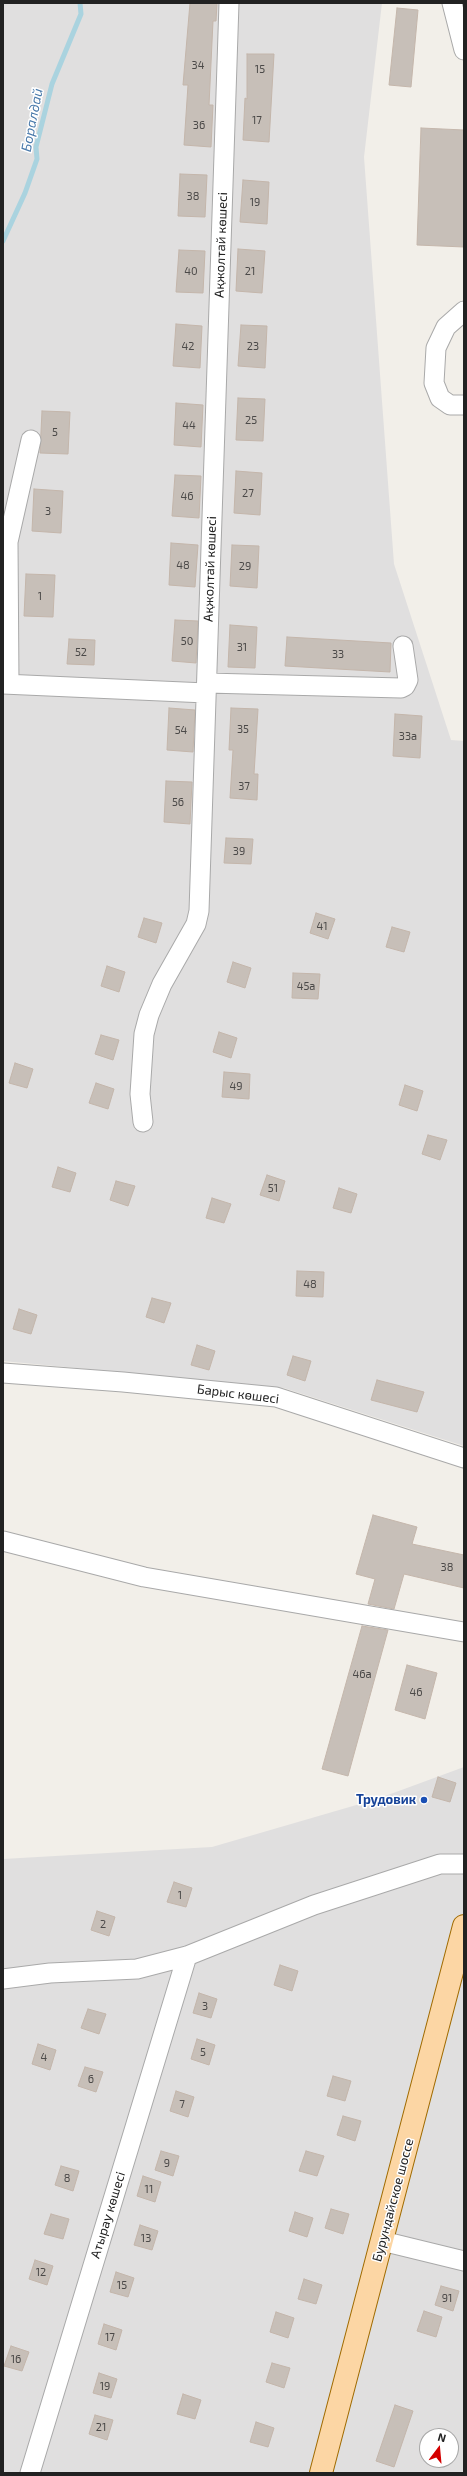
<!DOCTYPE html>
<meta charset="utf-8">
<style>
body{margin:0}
#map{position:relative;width:467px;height:2476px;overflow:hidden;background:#f2efe9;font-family:"Exo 2",sans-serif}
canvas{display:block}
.frame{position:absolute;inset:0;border:4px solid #222;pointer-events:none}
.north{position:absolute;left:419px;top:2428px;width:40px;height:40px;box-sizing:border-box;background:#fff;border:1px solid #a7a7a7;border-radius:50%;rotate:16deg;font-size:11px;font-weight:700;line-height:16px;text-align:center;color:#222}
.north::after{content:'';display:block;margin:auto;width:14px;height:18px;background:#d40000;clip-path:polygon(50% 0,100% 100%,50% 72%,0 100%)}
</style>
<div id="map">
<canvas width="467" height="2476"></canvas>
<div class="frame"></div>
<div class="north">N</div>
</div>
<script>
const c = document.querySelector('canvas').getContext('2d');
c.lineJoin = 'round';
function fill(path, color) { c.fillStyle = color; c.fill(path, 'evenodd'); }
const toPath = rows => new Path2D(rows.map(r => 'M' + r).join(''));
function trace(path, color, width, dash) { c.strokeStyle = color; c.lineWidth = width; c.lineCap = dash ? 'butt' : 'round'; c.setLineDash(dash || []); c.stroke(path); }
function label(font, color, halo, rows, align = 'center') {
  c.font = font + ' "Exo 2",sans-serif'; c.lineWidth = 3; c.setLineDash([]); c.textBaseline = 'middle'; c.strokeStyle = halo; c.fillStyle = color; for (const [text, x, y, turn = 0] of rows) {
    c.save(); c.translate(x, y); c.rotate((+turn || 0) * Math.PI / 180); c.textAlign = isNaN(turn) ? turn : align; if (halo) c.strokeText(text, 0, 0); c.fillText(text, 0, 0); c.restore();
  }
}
fill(toPath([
 [3,3,382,3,364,157,394,564,451,740,464,741,464,1446,284,1388,3,1361],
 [464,1767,464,2473,3,2473,3,1859,212,1847,377,1799],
 [427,2436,451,2436,451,2460,427,2460]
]), '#e0dfdf');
trace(toPath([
 [3,241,25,193,37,159,36,147,52,84,81,14,80,3]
]), '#aad3df', 5);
const building = toPath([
 [190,3,217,3,216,21,213,21,209,105,213,105,211,147,184,145,188,85,183,85,190,3],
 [397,8,418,10,411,87,389,85,397,8],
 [247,54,274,54,269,142,243,140,245,98,247,99,247,54],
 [421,128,464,130,464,247,417,245,421,128],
 [180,174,207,175,205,217,178,216,180,174],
 [243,180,269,182,267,224,240,222,243,180],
 [238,249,265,251,262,293,236,291,238,249],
 [179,250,205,251,203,293,176,292,179,250],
 [176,324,202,326,200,368,173,366,176,324],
 [241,325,267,326,265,368,238,366,241,325],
 [238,398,265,399,263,441,236,440,238,398],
 [176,403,203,405,201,447,174,445,176,403],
 [42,411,70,412,68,454,40,453,42,411],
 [236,471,262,473,260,515,234,513,236,471],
 [175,475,201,476,199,518,172,516,175,475],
 [34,489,63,491,61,533,32,531,34,489],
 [171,543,198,545,195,587,169,585,171,543],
 [232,545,259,546,257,588,230,586,232,545],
 [26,574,55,575,53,617,24,616,26,574],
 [175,620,198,621,196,663,172,661,175,620],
 [230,625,257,627,255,668,228,667,230,625],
 [287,637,391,643,390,672,285,666,287,637],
 [69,639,95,640,94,665,67,664,69,639],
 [169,708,195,710,193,752,167,750,169,708],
 [231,708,258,709,254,774,258,774,257,800,230,798,233,750,229,750,231,708],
 [395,714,422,716,420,758,393,756,395,714],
 [166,781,192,782,190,824,164,822,166,781],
 [226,838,253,839,251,864,224,863,226,838],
 [316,913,335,919,328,939,310,933,316,913],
 [144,918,162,923,156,943,138,937,144,918],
 [392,927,410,932,404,952,386,947,392,927],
 [233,962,251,968,245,988,227,982,233,962],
 [107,966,125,972,119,992,101,986,107,966],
 [293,973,320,974,318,999,292,998,293,973],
 [219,1032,237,1038,231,1058,213,1052,219,1032],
 [101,1035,119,1040,113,1060,95,1054,101,1035],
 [15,1063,33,1069,27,1088,9,1083,15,1063],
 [224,1072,250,1074,249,1099,222,1097,224,1072],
 [96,1083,114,1089,108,1109,89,1103,96,1083],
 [405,1085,423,1091,417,1111,399,1105,405,1085],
 [428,1135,447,1140,440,1160,422,1154,428,1135],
 [58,1167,76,1173,70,1192,52,1187,58,1167],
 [267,1175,285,1181,279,1201,260,1195,267,1175],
 [116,1181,135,1186,128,1206,110,1200,116,1181],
 [339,1188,357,1194,351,1213,333,1208,339,1188],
 [212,1198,231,1204,224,1223,206,1218,212,1198],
 [297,1271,324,1272,323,1297,296,1296,297,1271],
 [152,1298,171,1303,164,1323,146,1317,152,1298],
 [19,1309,37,1315,31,1334,13,1329,19,1309],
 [197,1345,215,1351,209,1370,191,1365,197,1345],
 [293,1356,311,1361,305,1381,287,1375,293,1356],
 [377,1380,424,1392,417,1412,371,1400,377,1380],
 [373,1515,417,1527,412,1544,464,1555,464,1588,404,1574,394,1609,368,1604,375,1579,356,1574,373,1515],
 [362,1626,388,1630,348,1776,322,1769,362,1626],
 [407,1665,437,1673,425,1719,395,1710,407,1665],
 [438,1777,456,1783,450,1802,432,1797,438,1777],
 [174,1882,192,1888,186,1907,167,1902,174,1882],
 [97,1911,115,1917,109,1936,91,1930,97,1911],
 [280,1965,298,1971,292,1991,274,1985,280,1965],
 [199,1993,217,1999,211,2018,193,2013,199,1993],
 [88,2009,106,2014,99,2034,81,2028,88,2009],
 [197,2039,215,2045,209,2065,191,2059,197,2039],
 [38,2044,56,2050,50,2070,32,2064,38,2044],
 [85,2067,103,2072,96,2092,78,2086,85,2067],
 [333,2076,351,2081,345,2101,327,2096,333,2076],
 [176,2091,194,2097,188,2117,170,2111,176,2091],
 [343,2116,361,2121,355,2141,337,2135,343,2116],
 [161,2151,179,2156,173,2176,155,2170,161,2151],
 [306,2151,324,2156,317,2176,299,2171,306,2151],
 [61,2166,79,2171,73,2191,55,2185,61,2166],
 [143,2176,161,2182,155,2202,137,2196,143,2176],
 [331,2209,349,2214,343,2234,325,2228,331,2209],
 [295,2212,313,2218,307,2237,289,2231,295,2212],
 [51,2214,69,2219,63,2239,44,2234,51,2214],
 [140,2225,158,2231,152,2250,134,2245,140,2225],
 [35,2260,53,2266,47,2285,29,2279,35,2260],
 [116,2272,134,2278,128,2297,110,2292,116,2272],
 [304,2279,322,2285,316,2304,298,2299,304,2279],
 [441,2286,459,2291,453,2311,435,2305,441,2286],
 [424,2311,442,2317,436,2337,417,2331,424,2311],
 [276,2312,294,2318,288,2338,270,2332,276,2312],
 [104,2324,122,2330,116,2350,98,2344,104,2324],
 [11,2346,29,2352,22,2371,4,2366,11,2346],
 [272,2363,290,2368,284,2388,266,2382,272,2363],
 [99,2373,117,2379,111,2398,93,2393,99,2373],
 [183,2394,201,2400,195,2419,177,2414,183,2394],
 [395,2405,413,2411,394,2467,376,2461,395,2405],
 [95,2415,113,2420,107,2440,89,2434,95,2415],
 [256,2422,274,2428,268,2447,250,2442,256,2422]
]);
fill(building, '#c7bfb8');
trace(building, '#c4b6ab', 1);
const minor = toPath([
 [452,3,464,50],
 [464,311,446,327,436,348,434,383,440,398,450,405,464,405],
 [207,683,401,688,405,686,408,680,403,646],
 [3,684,206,693],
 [9,684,8,542,31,440],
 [143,1122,140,1094,144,1034,149,1015,162,984,196,924,199,911,229,3],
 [3,1373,123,1382,276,1397,464,1458],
 [3,1541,144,1577,464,1632],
 [3,1979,50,1973,137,1969,187,1956,314,1905,440,1864,464,1864],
 [382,2241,464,2261],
 [30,2473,187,1956]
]);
const major = toPath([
 [321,2473,464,1926]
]);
trace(minor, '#a9a9a9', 21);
trace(major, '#a06b00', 24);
trace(minor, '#fff', 19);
trace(major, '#fcd6a4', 22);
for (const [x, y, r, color] of [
 [424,1800,4,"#1a4fb4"]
]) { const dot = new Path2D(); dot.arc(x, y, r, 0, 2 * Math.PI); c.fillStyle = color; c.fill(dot); trace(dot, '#fff', 1.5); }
label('11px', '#4b4948', null, [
 ["34",198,65],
 ["15",260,69],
 ["17",257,120],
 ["36",199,125],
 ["38",193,196],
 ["19",255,202],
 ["40",191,271],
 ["21",250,271],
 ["42",188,346],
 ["23",253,346],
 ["25",251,420],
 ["44",189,425],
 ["5",55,432],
 ["27",248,493],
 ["46",187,496],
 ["3",48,511],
 ["48",183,565],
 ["29",245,566],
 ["1",40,596],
 ["50",187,641],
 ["31",242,647],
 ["52",81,652],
 ["33",338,654],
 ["35",243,729],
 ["54",181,730],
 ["33а",408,736],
 ["37",244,786],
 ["56",178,802],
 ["39",239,851],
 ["41",322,926],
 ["45а",306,986],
 ["49",236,1086],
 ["51",273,1188],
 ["48",310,1284],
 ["38",447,1567],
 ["46а",362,1674],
 ["46",416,1692],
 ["1",180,1895],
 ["2",103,1924],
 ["3",205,2006],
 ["5",203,2052],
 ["4",44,2057],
 ["6",91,2079],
 ["7",182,2104],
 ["9",167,2163],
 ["8",67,2178],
 ["11",149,2189],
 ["13",146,2238],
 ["12",41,2272],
 ["15",122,2285],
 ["91",447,2298],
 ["17",110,2337],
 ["16",16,2359],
 ["19",105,2386],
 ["21",101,2427]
]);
label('13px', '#222', '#fff', [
 ["Ақжолтай көшесі",221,245,-88],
 ["Ақжолтай көшесі",210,569,-88],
 ["Барыс көшесі",238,1394,7],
 ["Бурундайское шоссе",393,2200,-75],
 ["Атырау көшесі",108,2215,-73]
]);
label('bold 13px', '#164399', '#fff', [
 ["Трудовик",416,1800]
], 'right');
label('italic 14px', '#4a7aab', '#fff', [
 ["Боралдай",32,120,-79]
]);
</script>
